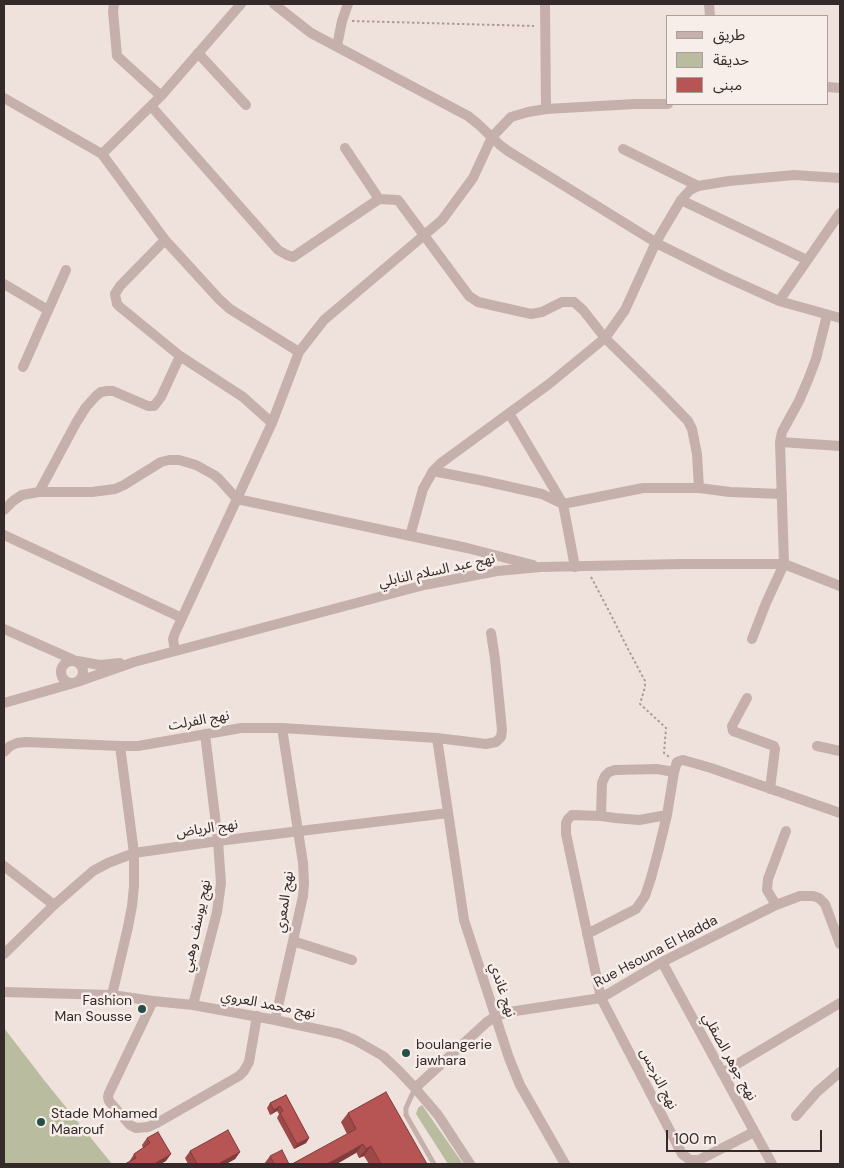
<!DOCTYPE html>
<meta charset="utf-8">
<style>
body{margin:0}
#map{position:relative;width:844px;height:1168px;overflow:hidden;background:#efe2dd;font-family:"DM Sans","Noto Sans Arabic",sans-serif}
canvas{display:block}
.frame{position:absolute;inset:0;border:5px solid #342a29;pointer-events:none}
.legend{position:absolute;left:666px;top:15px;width:162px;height:90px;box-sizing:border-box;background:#f7ede9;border:1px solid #a99f9c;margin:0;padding:6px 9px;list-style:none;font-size:15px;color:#342a29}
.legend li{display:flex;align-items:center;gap:10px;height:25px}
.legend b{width:25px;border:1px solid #a99f9c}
.scale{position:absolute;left:666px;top:1130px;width:156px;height:22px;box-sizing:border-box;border:2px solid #342a29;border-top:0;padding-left:6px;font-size:15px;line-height:18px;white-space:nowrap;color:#342a29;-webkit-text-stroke:4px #f7ede9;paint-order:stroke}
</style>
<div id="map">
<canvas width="844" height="1168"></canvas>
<div class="frame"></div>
<ul class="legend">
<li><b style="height:6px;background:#c5b0ab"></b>طريق</li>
<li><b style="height:14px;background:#b9bc9f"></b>حديقة</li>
<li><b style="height:14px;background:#b65554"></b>مبنى</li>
</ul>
<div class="scale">100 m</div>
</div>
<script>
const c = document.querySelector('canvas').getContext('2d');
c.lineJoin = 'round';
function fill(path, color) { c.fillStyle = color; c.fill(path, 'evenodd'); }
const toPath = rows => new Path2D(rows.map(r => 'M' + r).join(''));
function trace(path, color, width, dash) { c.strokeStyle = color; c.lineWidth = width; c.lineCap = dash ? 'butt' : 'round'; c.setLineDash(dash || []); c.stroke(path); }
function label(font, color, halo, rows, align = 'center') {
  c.font = font + ' "DM Sans","Noto Sans Arabic",sans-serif'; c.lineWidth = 5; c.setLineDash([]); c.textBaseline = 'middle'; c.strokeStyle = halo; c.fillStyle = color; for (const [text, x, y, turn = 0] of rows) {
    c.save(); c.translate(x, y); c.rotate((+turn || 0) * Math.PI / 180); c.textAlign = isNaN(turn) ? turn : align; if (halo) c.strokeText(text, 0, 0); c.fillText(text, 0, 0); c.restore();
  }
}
fill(toPath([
 [4,1028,44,1080,112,1164,4,1164],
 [422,1105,463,1164,448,1164,416,1114,418,1108]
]), '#b9bc9f');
trace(toPath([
 [352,21,534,26],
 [591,577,609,611,628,649,645,681,645,687,640,704,664,726,666,728,664,753,669,757]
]), '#b19a95', 2, [2.5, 2.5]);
trace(toPath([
 [415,1088,406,1108,406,1115,434,1164]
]), '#c5b0ab', 5);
trace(toPath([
 [114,4,113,11,117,56,161,96],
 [274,4,311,33,468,116,478,124,500,145,508,151,660,245,721,275,779,301,840,318],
 [545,4,546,109],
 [709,4,710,16],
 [337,46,342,21,348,4],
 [198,53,246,105],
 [828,87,840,88],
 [4,98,102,154,165,240,219,299,230,309,299,352],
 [151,106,278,250,287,255,293,257,296,255,379,199,398,200,469,296,478,302,531,314,542,312,562,302,574,302,583,310,605,338,660,392,688,421,692,429,697,454,699,488],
 [345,148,379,199],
 [623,149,698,186],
 [102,154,161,96,241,4],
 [681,200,807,260],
 [165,240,120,286,115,294,117,304,120,307,180,356,243,397,272,423],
 [4,284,48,310],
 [779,301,840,213],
 [23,367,66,270],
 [509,413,563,504,575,567],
 [780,442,840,446],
 [433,471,484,481,542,494,563,504,643,488,699,488,730,492,782,494],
 [39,492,76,423,86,407,96,396,101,392,107,391,113,391,148,406,154,406,161,397,180,356],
 [4,510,13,501,22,495,39,492,92,492,115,489,124,485,161,462,169,460,179,460,196,465,214,475,219,479,237,499,467,548,533,565],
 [4,535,182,618],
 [410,536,423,489,433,471,441,463,549,384,605,338,625,310,656,242,681,200,690,190,698,186,729,181,794,175,840,178],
 [4,629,74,660],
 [752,639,766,603,784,564,780,442,782,432,799,401,808,380,816,359,827,315],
 [175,651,173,639,175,633,272,423,299,352,324,320,442,220,473,178,492,137,511,117,528,112,546,109,635,104,668,104],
 '61 672a11 11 0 1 1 22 0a11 11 0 1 1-22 0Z',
 [77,661,100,665,120,663],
 [77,682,134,662,424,585,497,571,541,567,681,564,784,564,840,586],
 [747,698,732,726,733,731,774,746,775,749,770,789],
 [4,703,74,683],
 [437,738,464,920,509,1058,520,1085,565,1164],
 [817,746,840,751],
 [4,752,10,746,17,743,26,742,120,746,138,746,241,728,282,728,437,738,486,744,496,742,501,737,502,730,495,659,491,633],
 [601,816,615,818,639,820,667,815],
 [4,866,54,905],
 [776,905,767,890,768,879,786,831],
 [587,934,636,909,645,896,651,878,658,852,667,815,674,772],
 [293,941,352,960],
 [4,954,54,905,93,871,108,863,134,853,218,841,448,813],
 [662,962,772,1164],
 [4,992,112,995,153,1001,193,1005,275,1020,340,1034,355,1040,383,1056,399,1071,415,1088,438,1115,470,1164],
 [112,995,128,927,132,906,134,886,134,853,120,746],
 [153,1001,109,1093,108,1097,109,1101,130,1125,136,1128,148,1127,157,1123,239,1076,244,1071,249,1062,257,1016],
 [193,1005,217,912,221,883,218,841,205,734],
 [275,1020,293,941,303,896,304,883,303,863,282,728],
 [722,1073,840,1003],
 [415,1088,487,1022,496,1016,509,1012,601,998,662,962,776,905,800,896,813,896,819,898,825,904,840,944],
 [796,1116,817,1092,840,1072],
 [754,1132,699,1160,690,1160,682,1154,601,998,566,834,566,823,568,819,572,815,601,816,602,783,605,776,609,772,615,770,657,769,674,772,677,762,683,760,711,768,840,813]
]), '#c5b0ab', 10);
fill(toPath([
 [286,1095,309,1138,306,1143,294,1149,277,1118,279,1114,277,1111,270,1115,267,1108,270,1103],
 [348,1113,427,1164,369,1164,364,1156,359,1158,341,1122],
 [147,1138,166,1161,129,1162,134,1154,143,1148,142,1145],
 [190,1151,240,1152,235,1159,226,1164,188,1164,185,1158],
 [270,1156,289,1164,264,1164]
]), '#9d4948');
fill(toPath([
 [280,1106,277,1111,270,1115,274,1110],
 [309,1138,306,1143,294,1149,297,1144],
 [363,1144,356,1153,337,1164,327,1164],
 [371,1146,364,1156,359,1158,366,1149],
 [240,1152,235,1159,226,1164,218,1164],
 [171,1154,166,1161,161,1164,154,1164]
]), '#7f3c3b');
const building = toPath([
 [386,1092,427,1164,381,1164,371,1146,366,1149,363,1144,327,1164,292,1164,356,1129,348,1113,386,1092],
 [286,1095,309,1138,297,1144,280,1113,283,1111,280,1106,274,1110,270,1103,286,1095],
 [228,1130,240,1152,218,1164,197,1164,190,1151,228,1130],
 [158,1132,171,1154,154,1164,125,1164,136,1158,134,1154,150,1143,147,1138,158,1132],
 [282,1150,289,1164,274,1164,270,1156,282,1150]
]);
fill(building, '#b65554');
trace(building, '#7f3c3b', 1);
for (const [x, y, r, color] of [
 [142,1009,5,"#245048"],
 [406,1053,5,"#245048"],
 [41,1122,5,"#245048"]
]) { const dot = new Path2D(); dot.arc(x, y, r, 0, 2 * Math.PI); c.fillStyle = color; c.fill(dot); trace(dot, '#f7ede9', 2); }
label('14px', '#342a29', '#f7ede9', [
 ["نهج عبد السلام النابلي",437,571,-12],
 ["نهج الفرلت",199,721,-10],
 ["نهج الرياض",207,829,-8],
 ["نهج المعري",285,902,-82],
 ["نهج يوسف وهبي",197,926,-78],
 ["Rue Hsouna El Hadda",656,952,-28],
 ["نهج غاندي",502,990,72],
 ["نهج محمد العروي",268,1005,11],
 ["نهج جوهر الصقلي",729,1057,61],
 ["نهج النرجس",658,1079,63]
]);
label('14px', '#342a29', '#f7ede9', [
 ["Fashion",132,1001,"right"],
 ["Man Sousse",132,1017,"right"],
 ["boulangerie",416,1045],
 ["jawhara",416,1061],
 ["Stade Mohamed",51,1114],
 ["Maarouf",51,1130]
], 'left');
</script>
